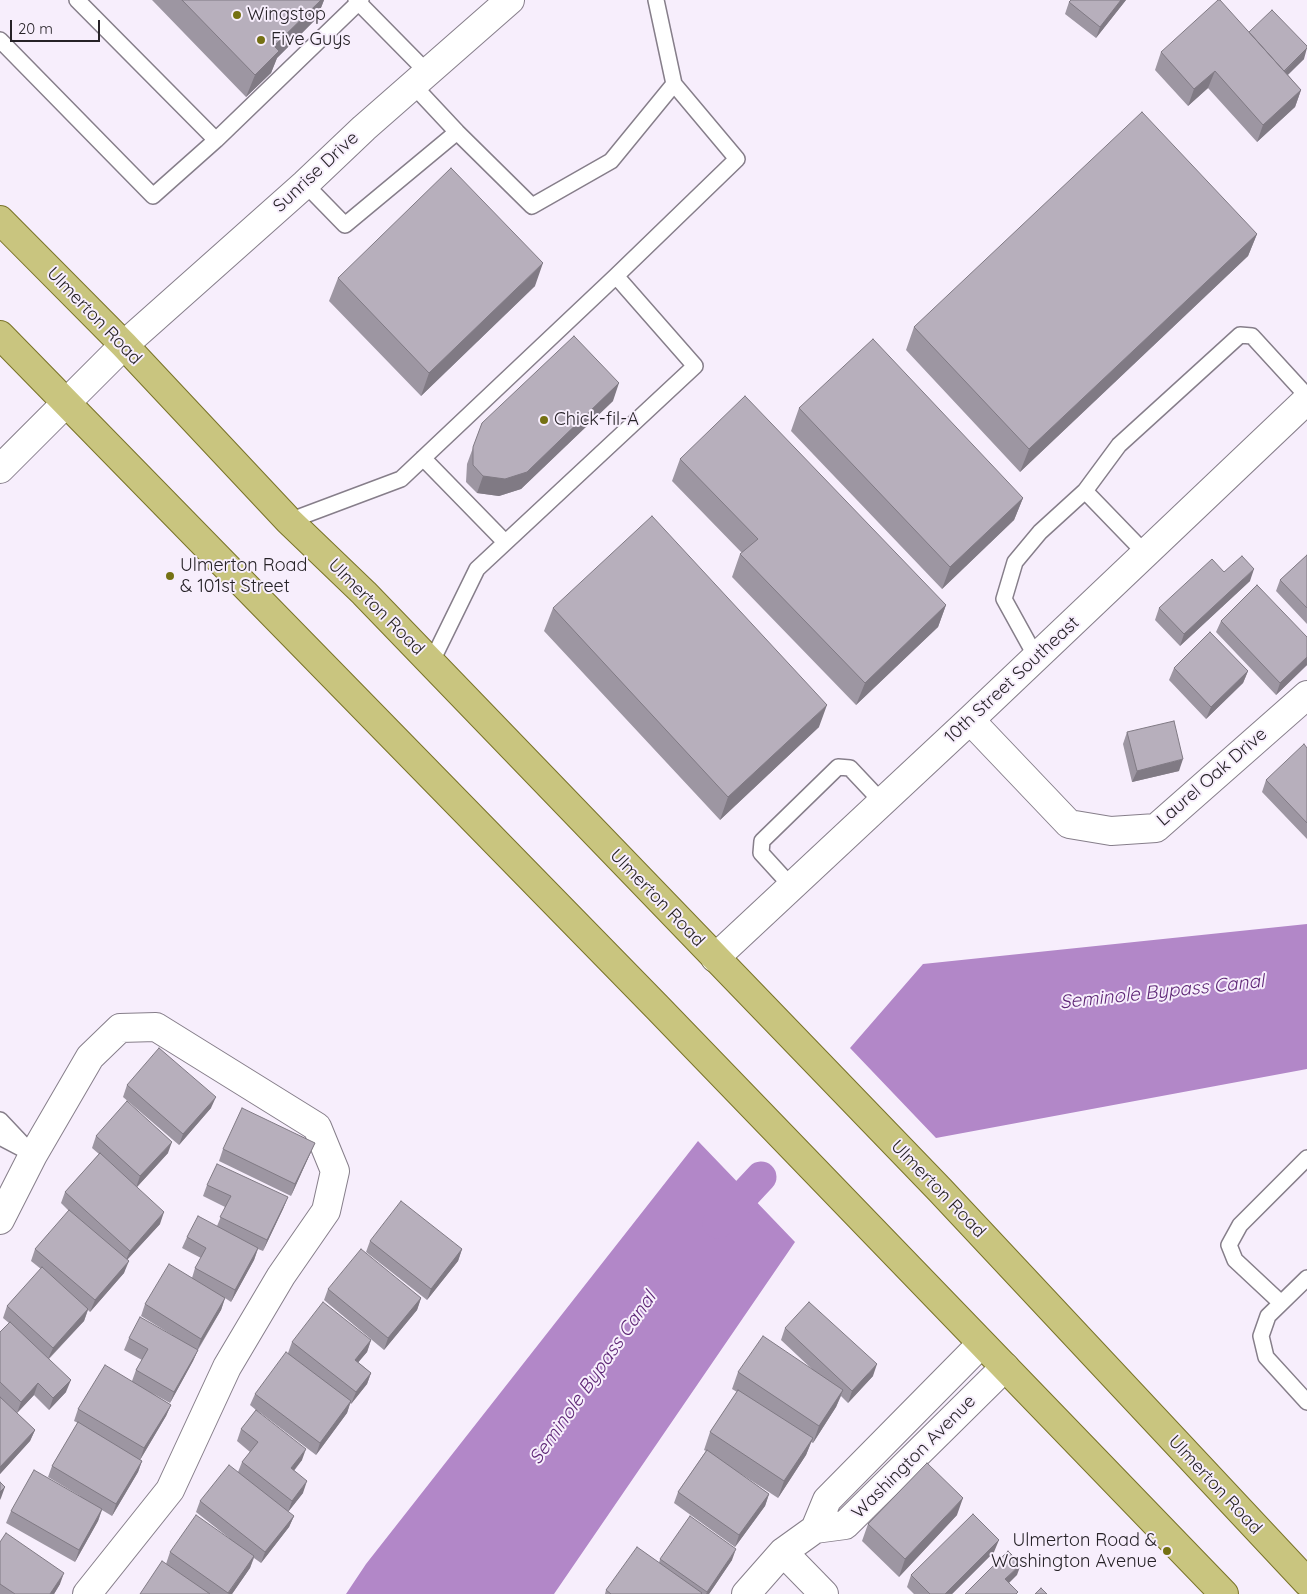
<!DOCTYPE html>
<style>
body{margin:0}
#map{position:relative;width:1307px;height:1594px;overflow:hidden;background:#f7eefc;font-family:Quicksand,sans-serif}
canvas{display:block}
.scale{position:absolute;left:10px;top:20px;width:90px;height:22px;box-sizing:border-box;border:2px solid #262227;border-top:0;padding-left:6px;font-size:15px;line-height:18px;white-space:nowrap;color:#262227;-webkit-text-stroke:4px #f7eefc;paint-order:stroke}
</style>
<div id="map">
<canvas width="1307" height="1594"></canvas>
<div class="scale">20 m</div>
</div>
<script>
const c = document.querySelector('canvas').getContext('2d');
c.lineJoin = 'round';
function fill(path, color) { c.fillStyle = color; c.fill(path, 'evenodd'); }
const toPath = rows => new Path2D(rows.map(r => 'M' + r).join(''));
function trace(path, color, width, dash) { c.strokeStyle = color; c.lineWidth = width; c.lineCap = dash ? 'butt' : 'round'; c.setLineDash(dash || []); c.stroke(path); }
function label(font, color, halo, rows, align = 'center') {
  c.font = font + ' Quicksand,sans-serif'; c.lineWidth = 4; c.setLineDash([]); c.textBaseline = 'middle'; c.strokeStyle = halo; c.fillStyle = color; for (const [text, x, y, turn = 0] of rows) {
    c.save(); c.translate(x, y); c.rotate((+turn || 0) * Math.PI / 180); c.textAlign = isNaN(turn) ? turn : align; if (halo) c.strokeText(text, 0, 0); c.fillText(text, 0, 0); c.restore();
  }
}
fill(toPath([
 [1307,924,1307,1069,936,1138,850,1048,923,964],
 [698,1141,795,1242,554,1594,346,1594,366,1564]
]), '#b287c8');
trace(toPath([
 [718,1223,761,1177]
]), '#b287c8', 31);
const lane = toPath([
 [77,0,216,140],
 [356,0,427,72],
 [0,40,153,196,216,140,361,0],
 [413,85,457,132,532,206,611,161,674,84],
 [305,184,345,225,457,132],
 [423,458,505,542],
 [289,521,401,479,616,276,737,159,674,84,656,0],
 [1145,553,1085,491,1119,445,1240,335,1252,336,1307,396],
 [1036,657,1004,599,1015,562,1040,532,1085,491],
 [431,663,477,569,695,366,616,276],
 [792,887,761,853,762,841,838,767,850,768,882,802],
 [0,1120,33,1155],
 [0,1137,21,1148],
 [1307,1278,1268,1316,1261,1336,1266,1357,1307,1402],
 [1281,1303,1235,1260,1229,1245,1240,1225,1307,1158]
]);
const street = toPath([
 [0,469,124,345,305,184,364,128,510,0],
 [970,720,1069,824,1111,831,1156,828,1307,695],
 [715,958,970,720,1307,400],
 [0,1220,33,1155,90,1057,120,1028,156,1027,317,1127,335,1171,326,1211,281,1276,227,1367,170,1490,87,1594],
 [815,1529,827,1500,981,1344],
 [783,1552,824,1594],
 [746,1594,783,1552,815,1529,845,1525,1005,1367]
]);
const primary = toPath([
 [0,220,124,345,289,521,364,593,940,1190,1307,1582],
 [0,335,657,1007,1224,1594]
]);
trace(lane, '#867e8a', 18);
trace(street, '#867e8a', 30);
trace(primary, '#797328', 30);
trace(lane, '#fff', 15);
trace(street, '#fff', 28);
trace(primary, '#c9c57f', 28);
fill(toPath([
 [152,0,324,0,317,18,277,58,271,73,246,97],
 [1126,0,1096,38,1065,14,1069,2],
 [1249,32,1304,59,1288,75,1301,90,1295,107,1257,142,1208,88,1188,106,1155,70,1161,52],
 [1257,234,1248,256,1020,472,906,350,914,327],
 [338,278,535,286,421,396,329,301],
 [613,401,521,489,499,496,477,493,466,482,467,464,482,423],
 [799,408,1023,498,1014,520,942,589,791,431],
 [680,459,946,605,938,627,856,705,732,577,740,554,742,553,672,481],
 [1307,555,1307,624,1276,591,1280,580],
 [1224,572,1250,581,1180,646,1155,620,1159,608],
 [553,608,819,727,720,820,544,631],
 [1221,621,1307,637,1307,665,1276,695,1216,632],
 [1174,668,1248,671,1243,683,1206,719,1169,680],
 [1127,732,1179,771,1132,782,1123,744],
 [1307,748,1307,839,1262,792,1266,780],
 [127,1085,211,1108,179,1145,123,1097],
 [96,1136,168,1153,137,1187,160,1224,127,1260,124,1273,90,1312,88,1310,84,1321,49,1359,66,1392,49,1410,34,1395,17,1413,35,1430,30,1441,0,1474,0,1332,9,1323,3,1318,7,1306,41,1269,31,1261,35,1249,69,1211,61,1203,65,1192,99,1154,92,1148],
 [315,1143,310,1154,291,1196,219,1161,223,1149],
 [207,1185,288,1197,283,1209,263,1251,258,1249,254,1260,231,1302,225,1298,221,1310,198,1350,193,1361,170,1403,152,1393,171,1405,166,1416,140,1460,142,1461,138,1472,112,1516,102,1510,98,1521,75,1562,6,1523,11,1511,80,1496,48,1477,52,1466,78,1423,74,1421,78,1409,132,1381,136,1370,142,1360,124,1350,129,1338,172,1335,141,1316,145,1304,192,1278,195,1268,201,1258,182,1248,187,1237,217,1226,225,1207,203,1196],
 [370,1241,462,1249,458,1261,427,1300,366,1252],
 [328,1289,421,1298,417,1310,384,1350,324,1300],
 [785,1328,873,1376,848,1403,841,1396,836,1407,813,1443,811,1442,806,1455,778,1498,738,1472,769,1494,765,1506,735,1547,674,1503,678,1492,706,1451,704,1450,710,1432,737,1392,732,1389,738,1372,813,1370,781,1340],
 [371,1340,367,1352,358,1362,371,1373,367,1384,351,1404,350,1403,347,1413,316,1455,258,1411,302,1460,294,1471,303,1493,288,1512,294,1516,289,1527,261,1563,254,1558,250,1568,232,1594,140,1594,166,1564,170,1552,229,1538,196,1512,200,1501,238,1472,242,1462,250,1452,237,1441,241,1429,256,1410,250,1405,255,1394,288,1353,292,1342],
 [957,1515,899,1577,862,1541,868,1524],
 [0,1542,60,1584,54,1594,0,1594],
 [994,1552,952,1594,914,1594,907,1587,911,1575],
 [660,1559,732,1560,709,1594,605,1594,606,1590,659,1563]
]), '#9d96a2');
fill(toPath([
 [321,0,324,0,317,18,277,58,271,73,246,97,255,75,274,46],
 [1121,0,1126,0,1096,38,1100,27],
 [1307,48,1304,59,1279,83,1284,72],
 [1215,71,1208,88,1188,106,1194,89],
 [1301,90,1295,107,1257,142,1263,125],
 [1257,234,1248,256,1020,472,1029,449],
 [543,263,535,286,421,396,429,373],
 [619,383,613,401,521,489,499,496,477,493,483,476],
 [1023,498,1014,520,942,589,950,567],
 [1254,569,1250,581,1180,646,1184,634],
 [946,605,938,627,856,705,865,683],
 [1307,657,1307,665,1276,695,1280,683],
 [1248,671,1243,683,1206,719,1211,707],
 [827,705,819,727,720,820,728,797],
 [1183,759,1179,771,1132,782,1137,771],
 [216,1097,211,1108,179,1145,183,1134],
 [172,1142,168,1153,136,1188,140,1176],
 [315,1143,310,1154,291,1196,295,1184],
 [288,1197,283,1209,263,1251,267,1240],
 [164,1212,160,1224,125,1262,130,1251],
 [258,1248,254,1260,231,1302,235,1290],
 [462,1249,458,1261,427,1300,431,1289],
 [129,1261,124,1273,90,1312,95,1300],
 [225,1298,221,1310,197,1350,201,1339],
 [421,1298,417,1310,384,1350,388,1338],
 [88,1309,84,1321,48,1359,53,1348],
 [371,1340,367,1352,351,1371,355,1360],
 [198,1350,193,1361,170,1403,174,1392],
 [877,1364,873,1376,848,1403,852,1391],
 [371,1373,367,1384,351,1404,356,1392],
 [71,1380,66,1392,49,1410,53,1398],
 [38,1383,34,1395,17,1413,21,1402],
 [843,1390,836,1407,813,1443,819,1426],
 [351,1401,347,1413,316,1455,320,1443],
 [171,1405,166,1416,140,1460,144,1448],
 [35,1430,30,1441,0,1474,0,1467],
 [813,1438,806,1455,778,1498,784,1481],
 [306,1449,302,1460,286,1480,291,1468],
 [142,1461,138,1472,112,1516,116,1504],
 [307,1481,303,1493,288,1512,292,1501],
 [5,1487,1,1498,0,1500,0,1492],
 [769,1494,765,1506,735,1547,739,1535],
 [963,1498,957,1515,899,1577,905,1559],
 [102,1509,98,1521,75,1562,79,1550],
 [294,1516,289,1527,261,1563,265,1552],
 [999,1540,994,1552,952,1594,945,1594],
 [736,1549,732,1560,709,1594,706,1594],
 [254,1556,250,1568,232,1594,228,1594],
 [1021,1564,1017,1575,1001,1591,1005,1579],
 [64,1573,60,1584,54,1594,50,1594]
]), '#807a84');
const building = toPath([
 [182,0,321,0,274,46,279,51,255,75,182,0],
 [1071,0,1121,0,1100,27,1069,2,1071,0],
 [1218,0,1220,0,1301,90,1263,125,1215,71,1194,89,1161,52,1218,0],
 [1272,10,1307,46,1307,48,1284,71,1249,32,1272,10],
 [1142,112,1257,234,1029,449,914,327,1142,112],
 [451,168,543,263,429,373,338,278,451,168],
 [574,336,619,383,527,472,505,479,483,476,473,465,473,447,482,423,574,336],
 [873,339,1023,498,950,567,799,408,873,339],
 [745,396,946,605,865,683,740,554,758,539,680,459,745,396],
 [652,516,827,705,728,797,553,608,652,516],
 [1307,555,1307,608,1280,580,1307,555],
 [1242,556,1254,569,1184,634,1159,608,1212,559,1224,572,1242,556],
 [1257,585,1307,637,1307,657,1280,683,1221,621,1257,585],
 [1210,632,1248,671,1211,707,1174,668,1210,632],
 [1174,721,1183,759,1137,771,1127,732,1174,721],
 [1304,744,1307,748,1307,823,1266,780,1304,744],
 [159,1048,216,1097,183,1134,127,1085,159,1048],
 [127,1101,172,1142,140,1176,96,1136,127,1101],
 [242,1108,315,1143,295,1184,223,1149,242,1108],
 [100,1153,164,1212,130,1251,65,1192,100,1153],
 [217,1164,288,1197,267,1240,220,1217,231,1196,207,1185,217,1164],
 [401,1201,462,1249,431,1289,370,1241,401,1201],
 [69,1210,129,1261,95,1300,35,1249,69,1210],
 [198,1216,258,1248,235,1290,195,1268,206,1248,187,1237,198,1216],
 [361,1249,421,1298,388,1338,328,1289,361,1249],
 [169,1264,225,1298,201,1339,145,1304,169,1264],
 [42,1267,88,1309,53,1348,7,1306,42,1267],
 [323,1302,371,1340,355,1360,371,1373,356,1392,292,1342,323,1302],
 [809,1302,877,1364,852,1391,785,1328,809,1302],
 [140,1317,198,1350,174,1392,136,1370,148,1349,129,1338,140,1317],
 [10,1322,71,1380,53,1398,38,1383,21,1402,0,1382,0,1332,10,1322],
 [763,1336,843,1390,819,1426,738,1372,763,1336],
 [286,1352,351,1401,320,1443,255,1394,286,1352],
 [105,1365,171,1405,144,1448,78,1409,105,1365],
 [738,1390,813,1438,784,1481,710,1432,738,1390],
 [0,1397,35,1430,0,1467,0,1397],
 [256,1410,306,1449,291,1468,307,1481,292,1501,242,1462,258,1442,241,1429,256,1410],
 [78,1422,142,1461,116,1504,52,1466,78,1422],
 [707,1450,769,1494,739,1535,678,1492,707,1450],
 [927,1463,963,1498,905,1559,868,1524,927,1463],
 [229,1465,294,1516,265,1552,200,1501,229,1465],
 [34,1470,102,1509,79,1550,11,1511,34,1470],
 [0,1482,5,1487,0,1492,0,1482],
 [973,1514,999,1540,945,1594,930,1594,911,1575,973,1514],
 [196,1515,254,1556,228,1593,170,1552,196,1515],
 [690,1516,736,1549,707,1592,660,1559,690,1516],
 [6,1533,64,1573,50,1594,15,1594,0,1584,0,1542,6,1533],
 [637,1547,702,1593,701,1594,611,1594,606,1590,637,1547],
 [1008,1551,1021,1564,1005,1579,1018,1592,1016,1594,965,1594,1008,1551],
 [162,1561,210,1594,140,1594,162,1561],
 [1041,1588,1047,1594,1035,1594,1041,1588]
]);
fill(building, '#b7afbc');
trace(building, '#807a84', 1);
for (const [x, y, r, color] of [
 [237,15,5,"#757113"],
 [261,40,5,"#757113"],
 [544,420,5,"#757113"],
 [170,576,5,"#757113"],
 [1167,1551,5,"#757113"]
]) { const dot = new Path2D(); dot.arc(x, y, r, 0, 2 * Math.PI); c.fillStyle = color; c.fill(dot); trace(dot, '#f7eefc', 2); }
label('18px', '#262227', '#f7eefc', [
 ["Wingstop",247,15],
 ["Five Guys",271,40],
 ["Chick-fil-A",554,420],
 ["Ulmerton Road",180,566],
 ["& 101st Street",180,587],
 ["Ulmerton Road &",1157,1541,"right"],
 ["Washington Avenue",1157,1562,"right"]
], 'left');
label('18px', '#262227', '#f7eefc', [
 ["Sunrise Drive",316,172,-43],
 ["Ulmerton Road",94,316,46],
 ["Ulmerton Road",376,607,45],
 ["10th Street Southeast",1012,680,-43],
 ["Laurel Oak Drive",1212,777,-41],
 ["Ulmerton Road",657,898,46],
 ["Ulmerton Road",938,1189,46],
 ["Washington Avenue",914,1457,-45],
 ["Ulmerton Road",1215,1485,47]
]);
label('italic 19px', '#5f2877', '#f7eefc', [
 ["Seminole Bypass Canal",1162,992,-6],
 ["Seminole Bypass Canal",593,1378,-55]
]);
</script>
